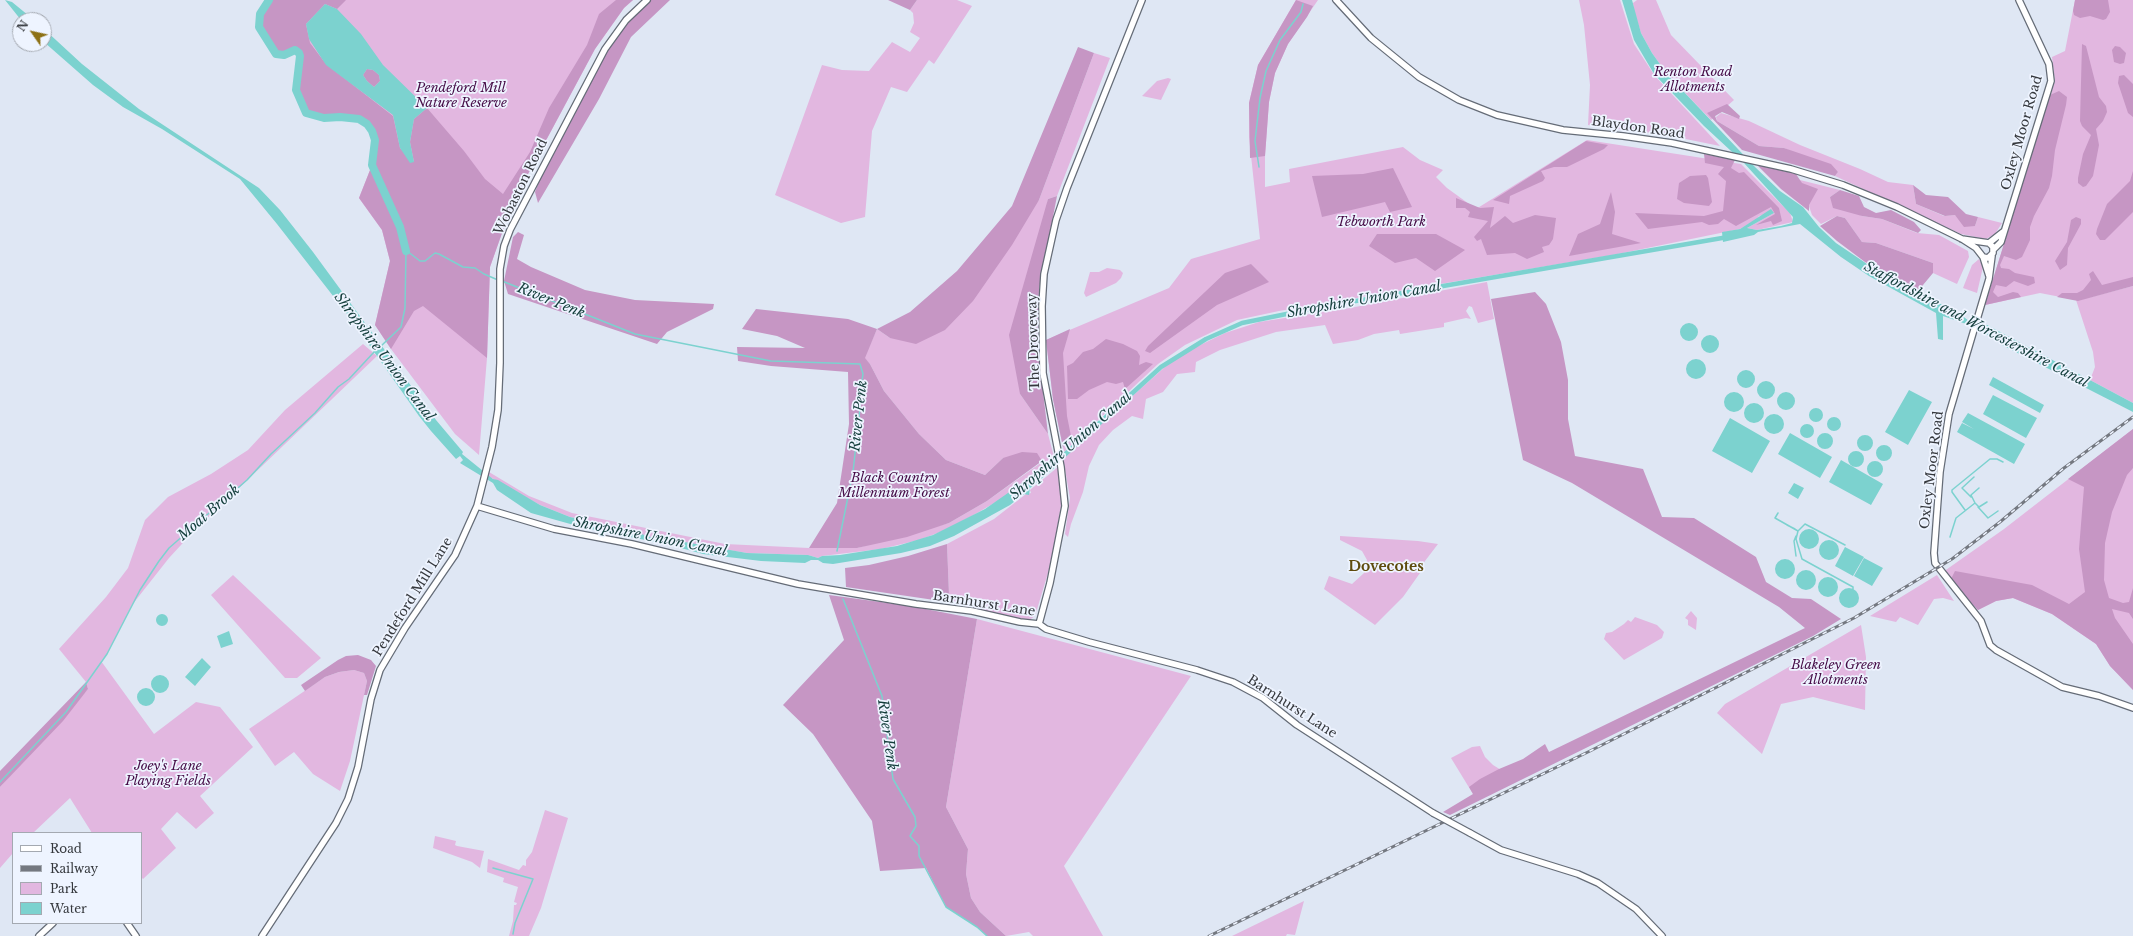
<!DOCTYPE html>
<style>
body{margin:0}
#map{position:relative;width:2133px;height:936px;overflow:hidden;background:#dfe7f4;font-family:"Libre Baskerville",serif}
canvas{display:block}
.legend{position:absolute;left:12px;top:832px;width:130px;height:92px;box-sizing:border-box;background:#eef4ff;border:1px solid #a4a9b1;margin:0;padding:5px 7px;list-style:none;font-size:12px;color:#35383d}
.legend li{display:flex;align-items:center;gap:8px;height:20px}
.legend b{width:20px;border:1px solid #a4a9b1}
.north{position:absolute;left:12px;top:12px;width:40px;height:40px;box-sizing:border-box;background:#eef4ff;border:1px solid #a4a9b1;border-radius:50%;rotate:304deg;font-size:11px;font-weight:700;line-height:16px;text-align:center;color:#35383d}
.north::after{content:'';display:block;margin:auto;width:14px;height:18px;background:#8d7115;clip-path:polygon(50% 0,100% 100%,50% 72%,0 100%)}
</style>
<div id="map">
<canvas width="2133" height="936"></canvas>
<ul class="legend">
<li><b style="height:5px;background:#fff"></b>Road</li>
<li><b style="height:5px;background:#747880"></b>Railway</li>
<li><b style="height:11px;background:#e2b7e0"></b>Park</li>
<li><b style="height:11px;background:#7cd2cf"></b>Water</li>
</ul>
<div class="north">N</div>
</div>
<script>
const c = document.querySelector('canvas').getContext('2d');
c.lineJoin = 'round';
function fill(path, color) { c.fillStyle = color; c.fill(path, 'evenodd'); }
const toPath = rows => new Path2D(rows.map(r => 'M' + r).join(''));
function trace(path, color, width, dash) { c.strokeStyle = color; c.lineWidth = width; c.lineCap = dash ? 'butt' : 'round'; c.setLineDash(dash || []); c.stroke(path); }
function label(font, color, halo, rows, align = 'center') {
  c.font = font + ' "Libre Baskerville",serif'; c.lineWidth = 3.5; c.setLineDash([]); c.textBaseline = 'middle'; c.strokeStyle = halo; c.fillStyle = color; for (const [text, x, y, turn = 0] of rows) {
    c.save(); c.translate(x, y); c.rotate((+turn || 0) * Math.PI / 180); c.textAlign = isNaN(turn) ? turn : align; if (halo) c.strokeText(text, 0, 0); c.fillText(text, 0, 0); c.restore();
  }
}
fill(toPath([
 [269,0,633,0,624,8,595,49,513,202,490,267,487,358,479,455,455,434,391,349,375,325,390,261,382,230,359,198,372,165,375,140,367,124,359,119,340,117,324,118,306,113,296,90,300,57,299,53,295,50,279,55,276,54,259,27,260,14],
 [917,0,957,0,972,6,934,64,929,60,907,92,891,87,872,131,865,217,841,223,775,195,822,65,842,70,869,71,892,42,910,52,920,38,910,32,914,23,913,13,910,10],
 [1296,0,1318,0,1288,44,1275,73,1269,102,1265,156,1265,187,1290,182,1289,169,1403,147,1420,160,1443,170,1436,177,1447,188,1476,209,1587,140,1741,164,1790,213,1793,222,1757,230,1747,228,1774,213,1759,216,1757,219,1740,229,1613,255,1279,311,1237,320,1185,345,1158,364,1064,452,1053,399,1046,340,1169,288,1191,259,1260,239,1249,137,1249,103,1258,65],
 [1579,0,1620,0,1634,44,1655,76,1720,146,1666,135,1588,125,1590,85,1584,25],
 [1637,0,1656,0,1671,35,1734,100,1711,120,1667,74,1652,53,1641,33,1634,11,1633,3],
 [2075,0,2133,0,2133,282,2087,298,2133,286,2133,403,2090,380,2095,367,2093,352,2076,300,2040,293,1985,305,2055,81,2052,57,2065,51],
 [1094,53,1110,58,1057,196,1048,199,1020,394,1048,434,1054,457,1003,498,951,528,919,540,881,549,822,556,818,558,808,555,747,553,645,536,632,531,570,517,540,505,488,476,489,472,529,496,572,513,725,544,809,548,857,548,949,523,987,501,1042,462,1003,458,985,475,946,460,919,434,884,391,870,364,864,358,877,329,890,338,1039,200],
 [1168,78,1171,79,1161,100,1142,96,1157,81],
 [1721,113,1749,121,1800,145,1860,169,1888,182,1913,185,1916,204,1944,216,1955,215,1975,226,1978,217,2002,223,1995,234,1986,239,1961,234,1835,176,1838,172,1784,148,1759,146,1717,121,1716,117],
 [1800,180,1840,190,1830,197,1862,216,1882,219,1917,233,1939,235,1968,251,1969,257,1957,284,1933,273,1933,263,1876,243,1862,242,1845,218,1837,216,1821,224,1812,215],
 [1979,259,1983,267,1977,293,1963,288,1972,265],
 [1107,268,1120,270,1123,273,1121,278,1116,283,1086,297,1084,293,1090,272,1099,272],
 [1487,282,1494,319,1478,323,1472,307,1469,306,1466,311,1471,319,1466,318,1444,323,1444,327,1400,334,1399,330,1374,334,1358,340,1333,344,1325,325,1276,332,1220,350,1196,362,1195,372,1177,374,1163,392,1146,399,1143,419,1132,416,1113,430,1099,445,1089,466,1083,492,1071,524,1068,537,1065,534,1070,498,1063,458,1166,366,1190,350,1225,333,1259,322,1317,313,1326,308,1334,311],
 [363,344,377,356,193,532,169,558,132,605,107,654,101,661,154,734,196,702,220,707,253,747,200,796,214,813,196,829,177,812,161,829,176,848,143,879,141,877,141,833,92,833,70,798,33,833,13,833,13,853,0,868,0,787,88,689,86,682,59,649,106,597,128,568,145,520,168,497,211,474,248,450,285,410],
 [2133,429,2133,690,2110,666,2096,644,2052,614,2013,598,1996,601,1978,610,1943,572,2004,529],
 [1058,467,1062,501,1051,563,1035,616,1028,621,941,601,949,594,947,544,994,519,1026,494,1031,493,1030,490],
 [1340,536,1418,541,1438,544,1425,561,1418,572,1420,573,1403,597,1375,625,1324,589,1329,576,1352,584,1364,573,1367,560,1362,551,1340,540],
 [233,575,321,658,297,678,285,678,211,595],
 [1937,575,1954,601,1943,598,1934,599,1918,625,1900,617,1896,622,1870,616],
 [1691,611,1697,618,1696,630,1688,625,1688,620,1685,618],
 [1635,617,1657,625,1664,632,1662,638,1624,660,1604,639,1606,633,1612,632,1624,624,1628,620,1631,622],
 [977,619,1191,676,1064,866,1103,936,1033,936,1029,932,1006,936,980,912,971,898,966,874,968,849,946,807],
 [1861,625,1866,657,1865,710,1813,697,1781,704,1762,754,1717,713,1725,704],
 [354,670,364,673,367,681,350,761,340,791,313,774,294,752,275,766,249,729,325,677,339,672],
 [1480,746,1485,757,1493,765,1506,773,1473,794,1451,758,1472,747],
 [545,810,568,818,541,908,529,936,509,936,513,921,514,905,516,905,517,903,514,902,518,887,503,882,504,878,487,872,488,859,519,870,523,865,526,866,526,860,532,852],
 [435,836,456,841,455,845,457,846,484,851,480,868,472,862,433,848],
 [1304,901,1295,935,1287,934,1286,936,1232,936]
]), '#e2b7e0');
fill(toPath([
 [269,0,346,0,337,9,325,4,306,24,310,43,326,64,393,116,400,148,414,162,410,142,414,119,427,108,464,151,485,179,503,194,530,152,549,108,587,45,599,14,616,0,633,0,624,8,595,49,513,202,490,267,487,358,423,306,414,311,391,349,375,325,390,261,382,230,359,198,372,165,375,138,367,124,359,119,340,117,324,118,306,113,296,90,300,57,299,53,295,50,284,55,276,54,259,27,260,14],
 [651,0,670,0,631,37,599,99,538,203,535,192,542,174,607,49,617,34],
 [888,0,917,0,910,10],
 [1296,0,1313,6,1307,17,1288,44,1275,73,1269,102,1265,156,1250,158,1249,103,1258,65],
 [2075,0,2108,0,2110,12,2106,19,2103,20,2090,16,2080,18,2074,15,2073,11],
 [2082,44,2086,46,2099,97,2106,106,2107,112,2103,121,2096,129,2099,145,2093,176,2086,186,2083,187,2078,183,2078,178,2083,154,2091,135,2082,126,2080,121],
 [2115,46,2120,47,2126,53,2124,63,2120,64,2114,62,2112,50],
 [1078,47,1094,53,1039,200,1012,245,973,301,945,330,916,344,890,338,877,329,865,358,870,364,884,391,919,434,946,460,985,475,1003,458,1022,452,1037,453,1042,461,987,501,949,523,907,537,857,548,809,548,837,503,849,424,848,372,771,366,738,361,737,347,805,348,777,336,742,329,756,309,848,319,877,329,910,312,957,271,1012,206],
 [367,69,373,70,379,75,380,81,374,87,367,81,363,75],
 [2124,75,2133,84,2133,117,2128,113,2118,83,2119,76],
 [2059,91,2067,97,2066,105,2055,150,2052,176,2049,188,2034,216,2030,227,2030,240,2022,257,2016,260,2004,256,2000,265,2001,268,2009,269,2015,273,2034,277,2035,283,2028,286,2014,281,2006,287,1996,285,1993,292,1998,297,2013,292,2018,293,2021,297,1985,305,2050,95],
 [1727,104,1740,116,1739,119,1722,112,1715,116,1717,121,1759,146,1784,148,1831,164,1838,172,1835,176,1742,150,1707,113],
 [1586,141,1608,145,1604,149,1567,167,1554,167,1541,171,1545,178,1543,181,1510,196,1509,204,1493,200],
 [1704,154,1735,160,1731,168,1739,173,1744,172,1779,208,1782,221,1773,225,1771,221,1756,225,1775,214,1771,207,1736,226,1724,219,1718,224,1709,225,1702,222,1648,229,1635,213,1704,216,1723,211,1726,181,1718,174,1724,167,1705,163],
 [1757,165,1796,174,1802,183,1818,189,1809,205,1809,211,1781,189],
 [1393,168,1412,207,1390,212,1385,202,1322,217,1312,176,1363,174],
 [2133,171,2133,212,2105,240,2100,240,2096,234,2097,229,2107,204,2130,181],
 [1706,175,1708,178,1712,202,1709,206,1684,203,1677,199,1679,183,1690,176],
 [1913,185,1926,195,1948,197,1966,214,1978,217,1975,226,1964,227,1955,215,1945,216,1916,204],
 [1840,190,1859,196,1864,207,1876,213,1891,210,1914,222,1921,230,1918,233,1882,219,1862,216,1833,208,1830,197],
 [1611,192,1615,212,1612,234,1641,243,1569,256,1578,234,1600,224],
 [1057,196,1039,289,1037,341,1048,434,1020,394,1009,335,1048,199],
 [1456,198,1480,208,1494,207,1490,228,1505,216,1513,223,1535,215,1556,218,1553,239,1549,245,1542,247,1544,252,1527,259,1515,253,1487,255,1481,239,1477,241,1474,237,1488,221,1468,217,1470,212,1465,208,1456,208],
 [1837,216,1845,218,1862,242,1876,243,1933,263,1933,273,1918,291,1865,262,1837,241,1820,226],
 [2076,217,2081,219,2081,224,2068,248,2067,265,2060,270,2055,261,2067,242,2071,220],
 [518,232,524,235,517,259,531,267,585,290,635,300,714,304,713,309,667,332,657,344,508,294,504,281,513,237],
 [1377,234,1436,234,1465,250,1435,271,1416,258,1395,263,1369,246],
 [1251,264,1269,282,1217,305,1150,353,1145,351,1148,346,1225,273],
 [2093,271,2102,285,2133,277,2133,286,2078,301,2057,297,2062,293,2077,293,2083,290,2091,280,2089,274],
 [1535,292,1546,304,1561,342,1568,380,1568,419,1575,456,1643,469,1662,517,1694,518,1756,557,1766,582,1792,598,1811,599,1841,619,1813,636,1450,815,1443,812,1473,794,1469,787,1480,779,1499,769,1523,759,1545,744,1549,752,1805,628,1779,607,1572,483,1523,460,1491,299],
 [1070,329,1063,353,1067,416,1071,436,1063,447,1053,399,1046,340],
 [1106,339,1123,344,1137,351,1140,356,1139,365,1146,362,1153,364,1125,389,1123,382,1116,384,1107,382,1089,390,1077,399,1068,399,1067,366,1073,363,1083,352,1093,349],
 [2133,429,2133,468,2127,475,2112,512,2105,543,2104,580,2109,598,2123,603,2129,602,2133,588,2133,619,2129,613,2112,609,2115,618,2133,644,2133,690,2110,666,2096,644,2052,614,2013,598,1996,601,1978,610,1950,581,1955,571,2032,585,2069,604,2085,592,2079,549,2084,487,2068,479],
 [947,544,949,594,941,601,846,587,845,568,869,565,908,556],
 [829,595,910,606,977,619,946,807,968,849,966,874,971,898,980,912,1006,936,987,936,977,927,946,907,926,868,880,871,872,821,813,734,783,705,844,640],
 [358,655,371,660,376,666,367,695,364,695,367,681,364,673,354,670,339,672,325,677,305,691,301,685,338,660,346,656],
 [86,682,88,689,63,721,0,787,0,771]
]), '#c696c4');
fill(toPath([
 [5,0,12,2,34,20,21,20],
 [1622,0,1632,0,1641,33,1652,53,1667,74,1755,167,1780,191,1803,207,1819,227,1836,243,1876,270,1935,302,1952,308,1969,321,1981,326,1987,325,2133,403,2133,412,2004,346,1980,330,1969,325,1943,316,1943,340,1938,339,1936,313,1869,276,1841,257,1800,224,1758,232,1754,235,1723,242,1722,232,1740,229,1771,209,1774,213,1747,228,1757,230,1781,226,1792,223,1793,217,1744,163,1704,126,1654,74,1634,40],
 [325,4,337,9,361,34,383,65,427,108,414,119,410,142,414,162,410,163,400,148,393,115,326,65,309,39,306,24],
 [367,69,373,70,379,75,380,81,374,87,367,81,363,75],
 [44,29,82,64,139,109,259,188,280,210,313,252,436,420,463,452,462,454,493,479,498,480,540,505,570,517,632,531,657,539,662,538,747,553,808,555,818,558,822,556,840,555,897,546,933,535,985,509,1028,479,1048,462,1054,464,1054,468,1030,488,1029,495,1024,494,1010,505,954,536,930,546,901,553,833,564,823,563,818,560,811,560,805,563,761,561,703,554,670,545,581,527,531,513,497,490,493,483,460,463,463,460,460,456,456,459,431,431,419,416,351,319,277,224,240,179,162,129,123,107,93,85,44,42],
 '1680 332a9 9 0 1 1 18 0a9 9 0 1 1-18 0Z',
 '1701 344a9 9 0 1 1 18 0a9 9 0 1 1-18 0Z',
 '1686 369a10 10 0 1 1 20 0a10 10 0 1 1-20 0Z',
 '1737 379a9 9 0 1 1 18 0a9 9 0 1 1-18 0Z',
 [1993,377,2044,405,2040,413,1989,385],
 '1757 390a9 9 0 1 1 18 0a9 9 0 1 1-18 0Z',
 [1909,390,1932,402,1908,445,1885,432],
 '1777 401a9 9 0 1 1 18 0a9 9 0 1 1-18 0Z',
 '1724 402a10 10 0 1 1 20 0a10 10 0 1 1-20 0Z',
 [1993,395,2037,418,2026,438,1983,414],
 '1744 413a10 10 0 1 1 20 0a10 10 0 1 1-20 0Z',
 '1809 415a7 7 0 1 1 14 0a7 7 0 1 1-14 0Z',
 [1968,413,2025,444,2014,464,1957,432,1962,423,1974,429,1962,422],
 '1764 424a10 10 0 1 1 20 0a10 10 0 1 1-20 0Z',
 '1827 424a7 7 0 1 1 14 0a7 7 0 1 1-14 0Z',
 [1730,418,1770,441,1752,473,1712,451],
 '1800 431a7 7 0 1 1 14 0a7 7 0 1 1-14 0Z',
 [1790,433,1832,457,1820,478,1778,454],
 '1817 441a8 8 0 1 1 16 0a8 8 0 1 1-16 0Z',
 '1857 443a8 8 0 1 1 16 0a8 8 0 1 1-16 0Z',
 '1876 453a8 8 0 1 1 16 0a8 8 0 1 1-16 0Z',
 '1848 459a8 8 0 1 1 16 0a8 8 0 1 1-16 0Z',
 [1841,460,1883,484,1871,505,1829,482],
 '1867 469a8 8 0 1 1 16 0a8 8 0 1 1-16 0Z',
 [1794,483,1804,488,1798,499,1788,493],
 '1799 539a10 10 0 1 1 20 0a10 10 0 1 1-20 0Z',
 '1819 550a10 10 0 1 1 20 0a10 10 0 1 1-20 0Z',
 [1845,547,1864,557,1853,576,1835,566],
 [1864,558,1883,568,1872,586,1854,576],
 '1775 569a10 10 0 1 1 20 0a10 10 0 1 1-20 0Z',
 '1796 580a10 10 0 1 1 20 0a10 10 0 1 1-20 0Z',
 '1818 587a10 10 0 1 1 20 0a10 10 0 1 1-20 0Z',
 '1839 598a10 10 0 1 1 20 0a10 10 0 1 1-20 0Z',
 '156 620a6 6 0 1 1 12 0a6 6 0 1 1-12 0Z',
 [229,631,233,644,221,648,217,636],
 [202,658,211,667,195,686,185,677],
 '151 684a9 9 0 1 1 18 0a9 9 0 1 1-18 0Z',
 '137 697a9 9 0 1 1 18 0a9 9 0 1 1-18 0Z'
]), '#7cd2cf');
trace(toPath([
 [1259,167,1255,141,1260,98,1266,71,1280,40,1301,12,1303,4],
 [407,251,420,261,425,261,435,253,439,254,463,267,475,268,484,274,498,280],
 [502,281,635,334,771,361,860,364,863,374,860,393,860,408,853,472,837,551],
 [381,346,401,327,405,308,406,251],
 [1971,497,1962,488,1974,477],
 [1975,503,1979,507,1987,502],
 [1978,507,1988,518,1998,511],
 [1965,510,1952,492,1952,490,1990,459,1997,459,2003,462],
 [1778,513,1775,518,1798,531,1805,524,1845,545],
 [1787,525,1795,529],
 [1787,525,1795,529],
 [1798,531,1796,539,1802,559,1853,587,1853,589],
 [1796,536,1794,541,1796,556],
 [1950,537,1956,518,1975,503,1971,495,1979,488],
 [843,599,882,696,893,779,915,817,916,826,910,836,919,846,919,856,946,907,977,927,987,936],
 [0,782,66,712,107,654,140,590,159,561,169,548,247,480,271,454,315,413,338,387,349,379,375,351],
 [493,868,533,879,515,923,513,934]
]), '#7cd2cf', 1.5);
trace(toPath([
 [1050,468,1161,367,1206,339,1242,323,1321,307,1728,237]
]), '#7cd2cf', 4.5);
trace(toPath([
 [269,0,260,14,259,27,276,54,284,55,295,50,299,53,300,56,296,90,306,113,324,118,340,117,359,119,367,124,372,131,375,140,372,165,400,227,406,251]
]), '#7cd2cf', 8);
const tertiary = toPath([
 [1336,0,1371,38,1419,77,1459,100,1497,115,1563,130,1623,136,1672,143,1791,169,1843,185,1897,207,1962,239,1976,248,1983,257,1988,258,1993,253,1993,247,1989,243,1962,239],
 [1989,243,2003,232],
 [1994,249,2001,242,2051,81,2049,64,2019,0],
 [1992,256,1989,279,1949,414,1940,472,1934,553,1935,563,1981,621,1990,645,1996,650,2062,687,2099,696,2133,708],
 [1983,257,1989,276],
 [477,506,554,529,632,544,798,584,916,604,972,611,1020,622,1039,624,1046,629,1089,642,1197,670,1233,682,1263,698,1297,725,1433,813],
 [1039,624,1050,583,1065,506,1061,467,1043,373,1042,306,1044,274,1056,220,1067,188,1142,0],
 [1470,833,1501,850,1578,874,1598,883,1636,909,1662,936],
 [127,923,136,936],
 [39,936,53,923],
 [262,936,336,823,348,799,358,767,371,699,380,670,405,628,455,555,477,506,492,447,498,410,500,363,500,269,504,246,510,230,605,49,626,20,647,0]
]);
trace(tertiary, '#656c77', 8);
trace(tertiary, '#fff', 5.5);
const rail = toPath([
 [1209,936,1590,751,1854,618,1952,559,2000,522,2064,468,2133,417]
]);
trace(rail, '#747880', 3);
trace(rail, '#eef4ff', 1.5, [4.5]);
const tertiaryBridge = toPath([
 [1433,813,1470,833]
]);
trace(tertiaryBridge, '#656c77', 8, []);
trace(tertiaryBridge, '#fff', 5.5);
label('italic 13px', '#450b46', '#eef4ff', [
 ["Renton Road",1693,72],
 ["Allotments",1693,87],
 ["Pendeford Mill",461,88],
 ["Nature Reserve",461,103],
 ["Tebworth Park",1381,222],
 ["Black Country",894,478],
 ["Millennium Forest",894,493],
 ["Blakeley Green",1836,665],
 ["Allotments",1836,680],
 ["Joey's Lane",168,766],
 ["Playing Fields",168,781]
]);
label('13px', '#35383d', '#eef4ff', [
 ["Blaydon Road",1638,128,8],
 ["Oxley Moor Road",2022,133,-74],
 ["Wobaston Road",521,187,-64],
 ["The Droveway",1034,342,-92],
 ["Oxley Moor Road",1932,470,-83],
 ["Pendeford Mill Lane",413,597,-58],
 ["Barnhurst Lane",984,604,9],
 ["Barnhurst Lane",1292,707,33]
]);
label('italic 14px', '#143e3c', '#eef4ff', [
 ["Shropshire Union Canal",1364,300,-10],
 ["River Penk",551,301,22],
 ["Staffordshire and Worcestershire Canal",1976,325,28],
 ["Shropshire Union Canal",384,357,53],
 ["River Penk",859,416,-84],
 ["Shropshire Union Canal",1071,446,-41],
 ["Moat Brook",209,513,-41],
 ["Shropshire Union Canal",650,537,11],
 ["River Penk",887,735,82]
]);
label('bold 14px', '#5e4b0d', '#eef4ff', [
 ["Dovecotes",1386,567]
]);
</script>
